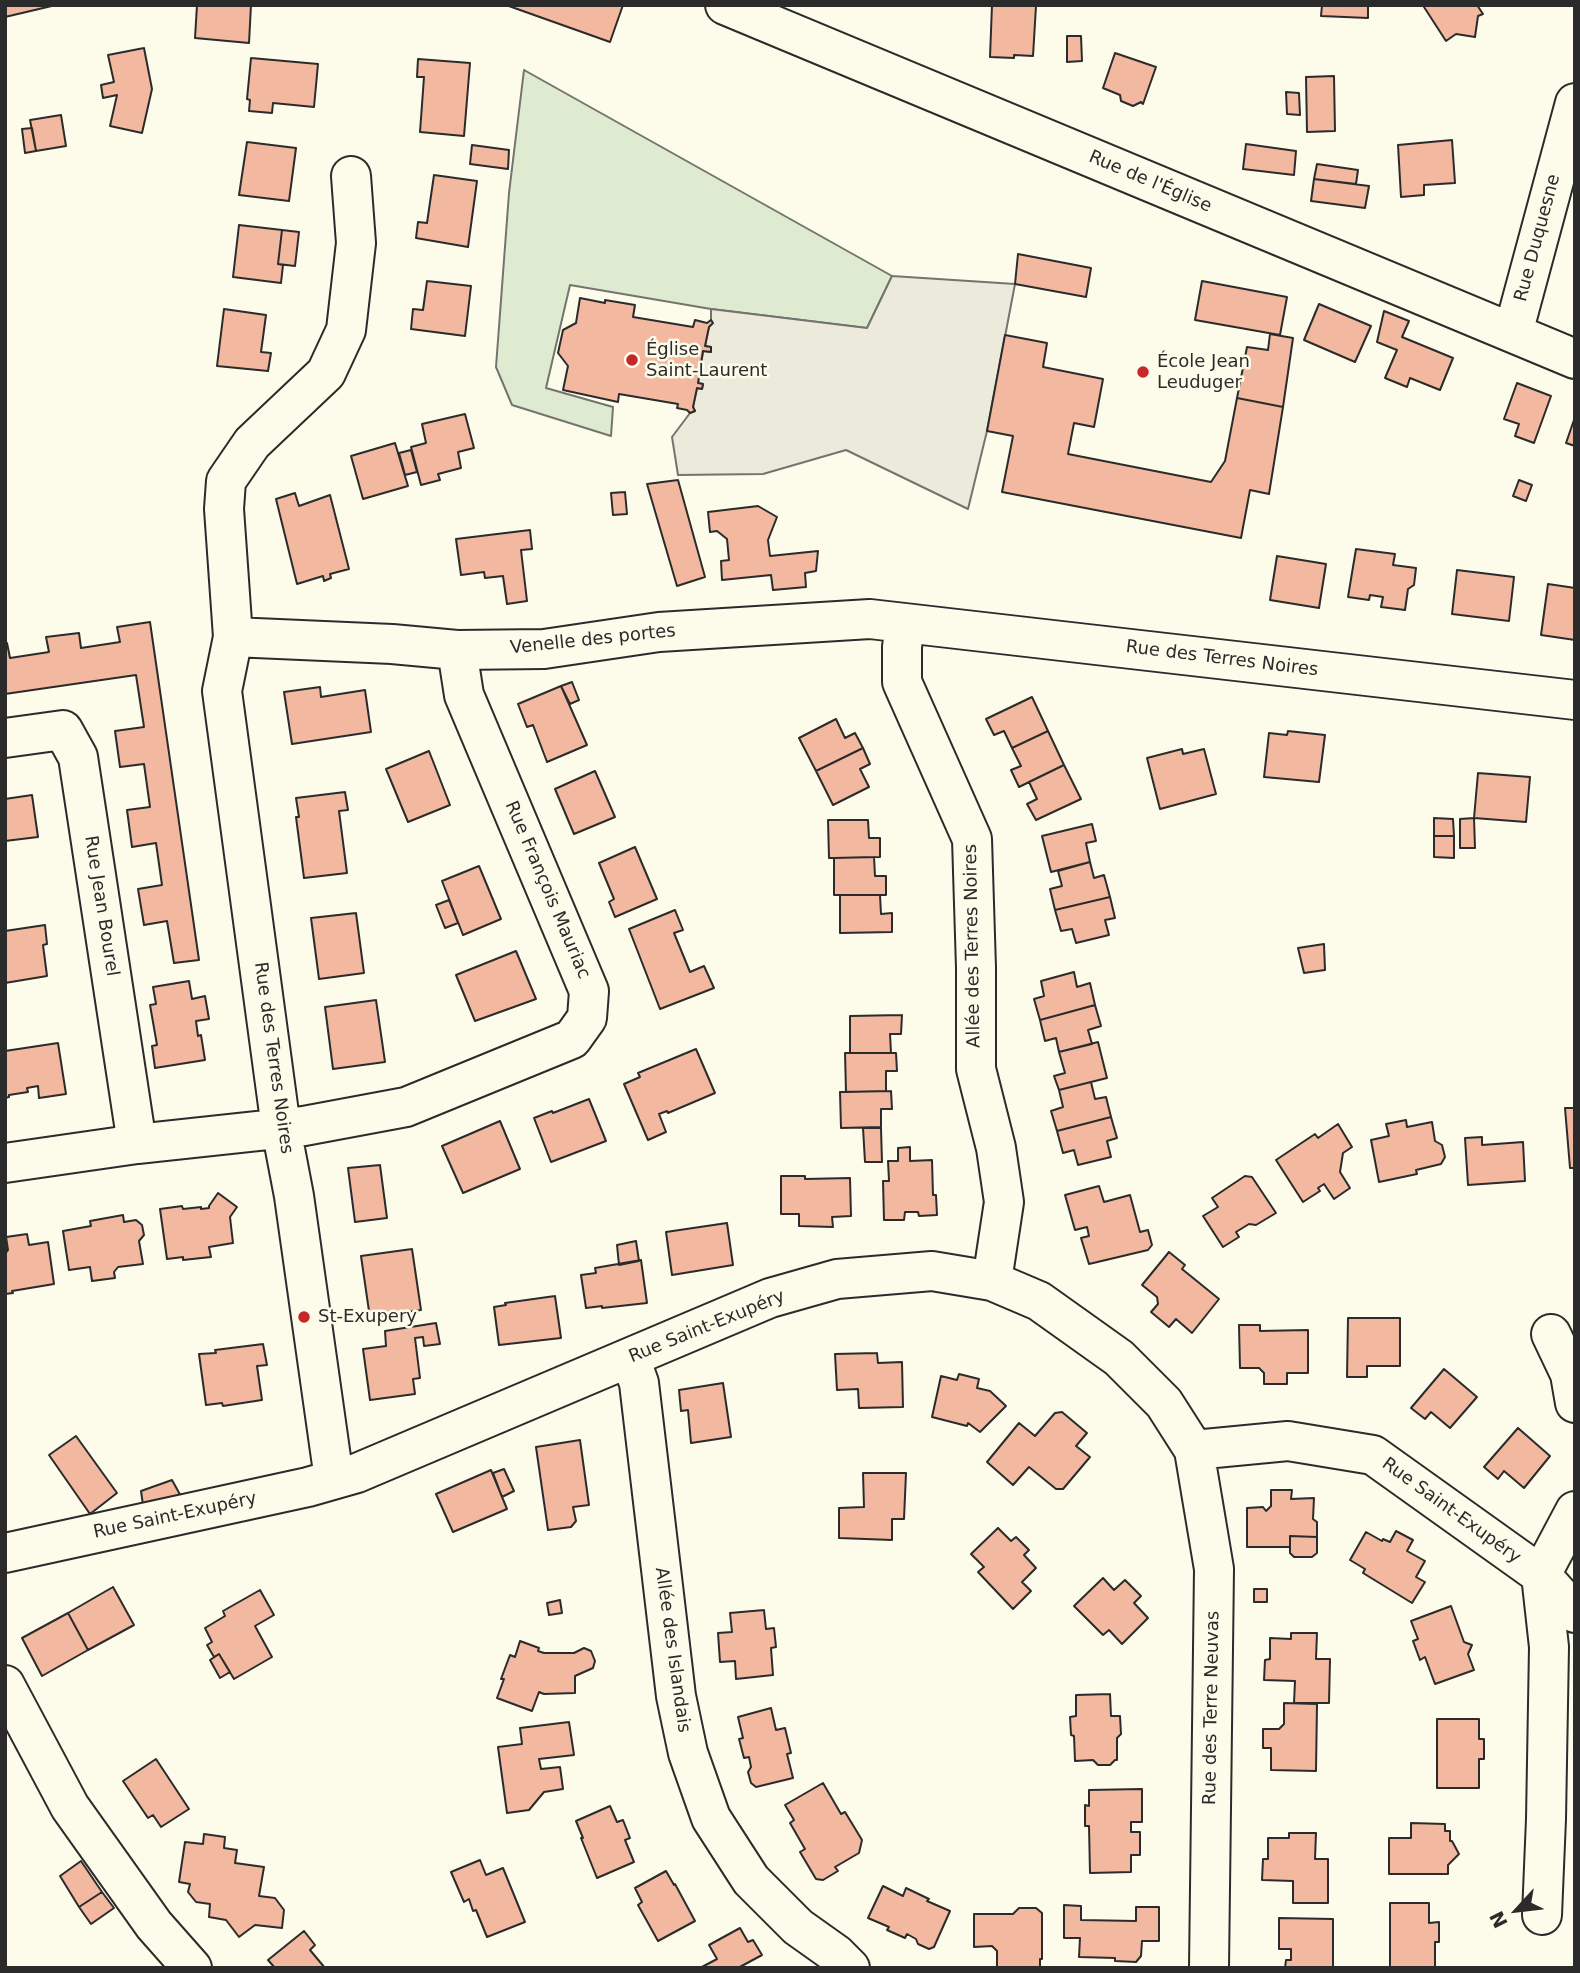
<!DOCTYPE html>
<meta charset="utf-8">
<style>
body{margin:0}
#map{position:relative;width:1580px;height:1973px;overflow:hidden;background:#fdfbea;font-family:"DejaVu Sans",sans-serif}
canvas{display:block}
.frame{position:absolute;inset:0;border:7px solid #2b2b2b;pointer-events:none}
.north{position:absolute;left:1482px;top:1875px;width:70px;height:70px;-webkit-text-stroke:5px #fdfbea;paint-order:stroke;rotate:243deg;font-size:19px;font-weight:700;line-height:28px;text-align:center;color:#2b2b2b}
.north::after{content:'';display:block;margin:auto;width:24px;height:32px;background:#2b2b2b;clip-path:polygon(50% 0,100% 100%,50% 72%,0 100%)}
</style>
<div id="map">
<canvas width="1580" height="1973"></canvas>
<div class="frame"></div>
<div class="north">N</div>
</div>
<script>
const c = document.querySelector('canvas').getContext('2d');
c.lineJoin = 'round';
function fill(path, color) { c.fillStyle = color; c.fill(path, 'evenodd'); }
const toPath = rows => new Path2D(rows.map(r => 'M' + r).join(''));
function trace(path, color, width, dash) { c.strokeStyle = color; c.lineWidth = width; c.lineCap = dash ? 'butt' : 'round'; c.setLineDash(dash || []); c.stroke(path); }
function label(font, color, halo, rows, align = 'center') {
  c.font = font + ' "DejaVu Sans",sans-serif'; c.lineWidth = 5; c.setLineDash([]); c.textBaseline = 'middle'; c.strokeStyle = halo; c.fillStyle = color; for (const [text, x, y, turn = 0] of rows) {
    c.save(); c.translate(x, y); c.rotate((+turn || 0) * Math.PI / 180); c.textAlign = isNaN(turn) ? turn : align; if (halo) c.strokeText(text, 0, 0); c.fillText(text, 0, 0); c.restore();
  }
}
const green = toPath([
 [524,70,892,276,867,328,711,309,570,285,546,388,613,407,611,436,512,405,496,367,509,193,524,70]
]);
fill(green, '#deebd1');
trace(green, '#74746e', 2);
const parking = toPath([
 [892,276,1015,284,987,431,968,509,846,450,763,474,678,475,672,437,690,413,695,411,693,407,697,388,702,389,703,384,698,383,703,351,711,352,711,347,705,346,709,327,712,323,711,320,711,309,867,328,892,276]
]);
fill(parking, '#eceadb');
trace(parking, '#74746e', 2);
const building = toPath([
 [5,5,56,5,5,17,5,5],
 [197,5,251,5,249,43,195,38,197,5],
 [506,5,623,5,610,42,506,5],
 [992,5,1036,6,1033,56,1014,55,1014,58,990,57,992,5],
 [1322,5,1368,5,1368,18,1321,16,1322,5],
 [1426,5,1477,5,1483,14,1478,16,1475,37,1456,34,1446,41,1424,7,1426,5],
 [1067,36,1081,36,1082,61,1067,62,1067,36],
 [144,48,152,89,142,133,110,126,117,95,103,98,101,85,114,82,108,55,144,48],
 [1115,53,1156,67,1143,104,1141,102,1133,106,1121,101,1120,95,1103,88,1115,53],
 [251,58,318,64,314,107,273,103,272,113,249,111,250,100,247,99,251,58],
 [418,59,470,63,464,136,420,132,424,77,417,77,418,59],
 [1334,76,1335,131,1307,132,1306,77,1334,76],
 [1286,92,1299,93,1300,115,1287,114,1286,92],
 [61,115,66,146,36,151,30,120,61,115],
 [32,128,36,151,25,153,22,129,32,128],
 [1452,140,1455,183,1424,185,1424,195,1401,197,1398,145,1452,140],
 [247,142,296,148,289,201,239,195,247,142],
 [1246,144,1296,151,1294,175,1243,169,1246,144],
 [472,145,509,150,508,169,470,164,472,145],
 [1317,164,1358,170,1356,184,1314,179,1317,164],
 [434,175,477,181,468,247,416,238,418,222,427,223,434,175],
 [1314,179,1369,186,1365,208,1311,201,1314,179],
 [239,225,282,230,278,264,283,265,281,283,233,277,239,225],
 [282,230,299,232,295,266,278,264,282,230],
 [1018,254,1091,268,1086,297,1015,284,1018,254],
 [427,281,471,286,465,336,411,329,413,309,423,310,427,281],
 [1202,281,1287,297,1280,335,1195,320,1202,281],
 [580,298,605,303,605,300,635,305,633,317,693,327,695,320,707,323,711,320,713,323,709,327,705,346,711,347,711,352,703,351,698,383,703,384,702,389,697,388,693,407,695,411,690,413,687,410,677,408,678,404,619,394,618,402,563,390,568,366,558,353,563,330,576,323,580,298],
 [1319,304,1371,326,1355,362,1304,340,1319,304],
 [224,309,266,315,261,352,271,353,268,371,217,366,224,309],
 [1384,311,1409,321,1402,337,1453,358,1440,390,1410,378,1407,387,1385,378,1397,350,1377,342,1384,311],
 [1270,334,1293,338,1283,407,1237,398,1247,347,1268,350,1270,334],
 [1005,335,1047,343,1043,367,1103,379,1094,427,1074,423,1068,454,1211,482,1225,461,1237,398,1283,407,1269,494,1250,490,1241,538,1002,492,1013,436,987,431,1005,335],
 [1517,383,1551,396,1534,443,1515,436,1519,424,1504,419,1517,383],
 [465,414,474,448,458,452,461,468,438,474,440,480,421,485,411,447,426,443,422,424,465,414],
 [1575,417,1575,446,1566,443,1575,417],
 [395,443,408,486,363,499,351,456,395,443],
 [411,450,417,472,405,475,399,453,411,450],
 [678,480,705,577,677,586,647,484,678,480],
 [1519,480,1532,485,1526,501,1513,496,1519,480],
 [625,492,627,514,613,515,611,493,625,492],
 [295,493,299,506,330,495,349,569,330,574,331,578,324,581,323,576,297,584,276,499,295,493],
 [758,506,777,517,768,540,770,556,818,551,816,571,805,573,806,587,773,590,771,575,722,580,721,561,729,560,727,539,717,531,710,532,708,512,758,506],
 [530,530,532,549,521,550,527,601,507,604,503,576,485,578,484,572,461,575,456,539,530,530],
 [1356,549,1395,554,1393,565,1416,568,1414,585,1408,589,1405,610,1381,607,1383,597,1370,595,1369,600,1348,597,1356,549],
 [1277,556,1326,564,1319,608,1270,600,1277,556],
 [1457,570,1514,577,1509,621,1452,614,1457,570],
 [1548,584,1575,588,1575,640,1541,635,1548,584],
 [150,622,199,960,174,963,167,921,144,925,138,889,162,885,156,843,132,847,127,810,150,807,144,764,120,767,115,731,144,727,136,675,5,694,5,643,7,643,10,658,49,652,46,637,79,633,81,648,120,642,117,627,150,622],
 [572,682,579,700,570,704,561,686,572,682],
 [561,686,587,745,547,762,533,725,527,727,518,704,561,686],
 [320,687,321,697,365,690,371,732,292,744,284,692,320,687],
 [1032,697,1048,731,1012,748,1004,731,994,735,986,719,1032,697],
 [836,719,845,738,855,733,863,748,816,771,799,738,836,719],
 [1048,731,1064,765,1019,787,1011,770,1021,766,1012,748,1048,731],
 [1288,731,1325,735,1319,782,1264,777,1269,733,1287,735,1288,731],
 [863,748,870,764,860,769,869,787,833,805,816,771,863,748],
 [1182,749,1183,754,1204,749,1216,794,1160,809,1147,758,1182,749],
 [429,751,450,805,408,822,386,769,429,751],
 [1064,765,1081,799,1036,820,1027,804,1037,799,1029,782,1064,765],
 [595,771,615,817,574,834,555,789,595,771],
 [1478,773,1530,777,1526,822,1474,818,1478,773],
 [345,792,348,810,339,811,347,873,304,878,296,817,299,817,296,798,345,792],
 [32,795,38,837,5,841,5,799,32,795],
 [1434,818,1453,819,1454,836,1434,836,1434,818],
 [1474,818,1475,848,1460,848,1460,819,1474,818],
 [828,820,868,820,869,838,880,838,880,857,829,858,828,820],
 [1092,824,1096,841,1086,843,1090,862,1051,872,1042,836,1092,824],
 [1434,836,1454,836,1454,858,1434,857,1434,836],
 [635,847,657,899,615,917,609,902,614,899,599,863,635,847],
 [874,857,875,876,886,876,886,895,834,895,834,858,874,857],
 [1090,862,1094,878,1104,875,1110,897,1055,910,1050,889,1062,886,1058,871,1090,862],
 [479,866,501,919,463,935,442,881,479,866],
 [840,895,880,895,881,914,892,913,892,932,840,933,840,895],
 [1110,897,1115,918,1105,920,1109,935,1076,943,1072,929,1061,931,1055,910,1110,897],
 [449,900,458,923,445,928,436,905,449,900],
 [675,910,683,930,674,933,690,972,704,966,714,988,660,1009,629,929,675,910],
 [356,913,364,973,319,979,311,918,356,913],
 [45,925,47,944,43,945,47,976,5,983,5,931,45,925],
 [1324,944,1325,970,1304,973,1298,948,1324,944],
 [516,951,536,999,475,1021,456,975,516,951],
 [1074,972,1077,987,1090,983,1095,1005,1040,1020,1034,999,1044,996,1041,981,1074,972],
 [189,981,192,999,205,996,209,1019,196,1021,198,1036,201,1035,205,1060,155,1068,152,1046,157,1045,150,1005,156,1004,153,987,189,981],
 [376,1000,385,1062,333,1069,325,1007,376,1000],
 [1095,1005,1101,1026,1088,1030,1092,1044,1059,1052,1056,1038,1045,1041,1040,1020,1095,1005],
 [902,1015,901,1034,890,1034,891,1053,850,1053,850,1016,902,1015],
 [1098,1042,1107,1078,1059,1090,1054,1076,1065,1073,1059,1052,1098,1042],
 [58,1043,66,1094,39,1098,38,1086,27,1088,28,1092,9,1095,9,1097,5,1098,5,1051,58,1043],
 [696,1049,715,1093,668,1113,667,1111,659,1114,666,1132,648,1140,624,1084,640,1077,638,1073,696,1049],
 [845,1053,896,1053,897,1071,886,1071,886,1091,846,1092,845,1053],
 [1091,1082,1095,1099,1106,1097,1111,1117,1057,1131,1051,1111,1063,1107,1059,1090,1091,1082],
 [891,1091,892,1109,881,1109,881,1127,841,1128,840,1092,891,1091],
 [589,1099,606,1141,551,1162,534,1118,552,1111,553,1113,589,1099],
 [1565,1108,1575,1108,1575,1168,1570,1168,1565,1108],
 [1111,1117,1117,1138,1107,1141,1111,1157,1078,1165,1074,1150,1063,1153,1057,1131,1111,1117],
 [1406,1120,1407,1127,1432,1122,1435,1141,1442,1145,1445,1157,1441,1164,1416,1170,1417,1174,1379,1182,1371,1140,1389,1136,1386,1124,1406,1120],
 [500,1121,520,1169,463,1193,442,1146,500,1121],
 [1338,1124,1352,1147,1343,1153,1340,1172,1350,1188,1334,1199,1324,1184,1318,1188,1320,1191,1303,1202,1276,1160,1315,1134,1318,1138,1338,1124],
 [863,1128,881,1128,882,1162,865,1162,863,1128],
 [1482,1137,1482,1145,1523,1142,1525,1181,1468,1185,1465,1138,1482,1137],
 [910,1147,910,1161,932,1160,933,1195,936,1195,937,1215,919,1216,918,1212,905,1212,904,1220,884,1220,883,1181,889,1181,888,1161,898,1161,898,1148,910,1147],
 [380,1165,387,1218,355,1222,348,1168,380,1165],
 [781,1176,805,1176,805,1179,850,1178,851,1216,832,1217,833,1227,799,1226,799,1214,781,1214,781,1176],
 [1245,1176,1252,1177,1276,1213,1256,1225,1249,1224,1236,1232,1239,1237,1223,1247,1203,1216,1218,1207,1212,1198,1245,1176],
 [1099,1186,1104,1202,1130,1195,1140,1232,1148,1230,1152,1245,1148,1250,1089,1264,1081,1238,1089,1236,1087,1227,1075,1230,1065,1195,1099,1186],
 [218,1193,237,1207,230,1217,233,1243,209,1247,211,1257,183,1260,183,1257,167,1259,160,1209,182,1206,183,1209,201,1207,201,1209,209,1208,209,1206,218,1193],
 [123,1215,124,1222,136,1220,142,1225,144,1235,139,1241,143,1264,118,1267,114,1272,115,1278,92,1281,90,1267,69,1270,63,1231,91,1226,90,1221,123,1215],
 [727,1223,733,1265,672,1275,666,1232,727,1223],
 [27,1234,29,1245,48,1242,54,1284,12,1291,13,1293,5,1294,5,1254,8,1250,6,1237,27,1234],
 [636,1241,639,1261,619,1265,617,1245,636,1241],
 [412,1249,421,1310,370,1318,361,1256,412,1249],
 [1169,1252,1185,1265,1182,1269,1219,1299,1192,1333,1176,1319,1169,1327,1151,1312,1158,1304,1157,1297,1142,1285,1169,1252],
 [641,1260,647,1303,602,1308,602,1306,586,1308,581,1275,596,1273,595,1268,641,1260],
 [555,1296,561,1338,499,1345,494,1307,506,1305,505,1303,555,1296],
 [1348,1318,1400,1318,1400,1366,1367,1366,1367,1377,1347,1377,1348,1318],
 [436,1323,440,1344,424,1346,423,1337,415,1338,420,1378,413,1379,415,1394,370,1400,363,1349,386,1346,385,1331,436,1323],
 [1239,1325,1260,1325,1260,1331,1308,1330,1308,1373,1287,1373,1287,1384,1264,1384,1264,1373,1259,1368,1240,1368,1239,1325],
 [263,1344,267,1365,257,1366,262,1400,223,1406,222,1403,206,1405,199,1354,216,1353,215,1350,263,1344],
 [877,1353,878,1363,902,1362,903,1407,859,1408,858,1389,837,1390,835,1354,877,1353],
 [1444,1369,1477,1397,1450,1428,1431,1412,1425,1419,1411,1408,1444,1369],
 [959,1374,979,1379,977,1388,990,1391,1006,1406,980,1432,968,1423,967,1426,932,1417,941,1376,957,1380,959,1374],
 [723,1383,731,1437,691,1443,688,1410,681,1411,679,1390,723,1383],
 [1062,1412,1087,1433,1076,1446,1090,1457,1063,1489,1056,1489,1029,1467,1013,1485,987,1462,1019,1423,1035,1436,1055,1413,1062,1412],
 [1518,1428,1550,1456,1524,1488,1504,1471,1498,1479,1484,1467,1518,1428],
 [76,1436,117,1493,90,1514,49,1455,76,1436],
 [580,1440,589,1505,573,1507,576,1521,571,1527,548,1530,536,1447,580,1440],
 [504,1469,514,1491,502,1497,493,1473,504,1469],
 [491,1470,507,1509,453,1532,436,1494,491,1470],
 [863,1473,906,1473,904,1519,892,1519,892,1540,839,1538,839,1508,864,1507,863,1473],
 [172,1480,183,1500,143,1505,141,1491,172,1480],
 [1271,1490,1292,1490,1291,1499,1314,1498,1313,1519,1317,1522,1317,1537,1290,1536,1290,1547,1247,1547,1247,1508,1263,1507,1266,1511,1271,1506,1271,1490],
 [998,1528,1011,1541,1016,1537,1029,1550,1024,1555,1036,1568,1022,1582,1031,1591,1013,1609,978,1572,984,1567,971,1554,998,1528],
 [1396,1531,1413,1540,1407,1551,1425,1561,1416,1577,1425,1582,1412,1603,1363,1573,1365,1569,1350,1560,1366,1532,1382,1541,1383,1539,1390,1542,1396,1531],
 [1290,1536,1317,1537,1317,1553,1312,1557,1294,1557,1290,1553,1290,1536],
 [1103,1578,1114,1590,1125,1580,1141,1596,1134,1603,1148,1618,1122,1644,1109,1630,1103,1635,1074,1606,1103,1578],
 [113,1587,134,1625,88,1650,68,1613,113,1587],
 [1254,1589,1267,1589,1267,1602,1254,1602,1254,1589],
 [260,1590,274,1615,255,1626,272,1657,234,1679,219,1654,214,1657,207,1645,212,1642,205,1628,225,1616,223,1611,260,1590],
 [560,1600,562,1613,549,1615,547,1603,560,1600],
 [1451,1606,1464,1642,1472,1645,1468,1654,1474,1670,1435,1684,1425,1657,1420,1660,1413,1641,1418,1639,1411,1621,1451,1606],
 [764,1610,766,1629,774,1628,776,1647,771,1648,773,1675,736,1679,735,1661,720,1662,718,1633,732,1632,730,1613,764,1610],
 [68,1613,88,1650,42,1676,22,1638,68,1613],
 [1291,1633,1317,1633,1316,1659,1330,1659,1329,1703,1294,1703,1295,1681,1264,1680,1265,1660,1270,1659,1270,1638,1291,1639,1291,1633],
 [520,1641,539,1648,538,1651,544,1653,574,1653,584,1648,591,1651,595,1661,593,1668,575,1676,575,1693,544,1694,539,1692,532,1711,497,1698,504,1679,501,1679,510,1655,515,1657,520,1641],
 [219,1654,230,1672,220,1678,210,1660,219,1654],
 [1110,1694,1111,1716,1120,1716,1121,1734,1117,1738,1117,1760,1115,1760,1110,1765,1098,1765,1093,1760,1075,1761,1074,1736,1071,1735,1070,1717,1076,1716,1076,1695,1110,1694],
 [1284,1703,1317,1704,1316,1771,1271,1770,1271,1748,1263,1748,1263,1729,1279,1729,1284,1724,1284,1703],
 [771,1708,776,1730,785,1728,791,1753,787,1754,793,1778,756,1787,751,1783,748,1772,751,1767,749,1757,744,1758,739,1739,743,1738,738,1717,771,1708],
 [1437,1719,1479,1719,1479,1739,1484,1739,1484,1759,1479,1759,1479,1788,1437,1788,1437,1719],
 [569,1722,574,1755,539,1759,541,1769,560,1767,563,1789,544,1792,529,1810,507,1813,498,1747,522,1744,520,1728,569,1722],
 [156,1759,189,1809,161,1827,153,1815,148,1818,123,1781,156,1759],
 [823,1783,841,1814,845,1812,862,1840,859,1853,835,1867,838,1871,823,1880,816,1879,800,1852,805,1849,790,1823,794,1820,785,1805,823,1783],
 [1142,1789,1142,1822,1131,1822,1131,1832,1140,1832,1140,1855,1131,1855,1131,1872,1090,1873,1089,1826,1085,1826,1085,1805,1089,1806,1089,1790,1142,1789],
 [610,1806,617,1822,623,1820,630,1838,625,1840,634,1862,597,1878,581,1838,583,1838,576,1821,610,1806],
 [1411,1823,1445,1824,1445,1831,1450,1831,1450,1841,1452,1841,1459,1854,1448,1865,1448,1874,1389,1874,1389,1838,1411,1838,1411,1823],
 [1289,1833,1316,1833,1315,1859,1328,1859,1328,1903,1293,1903,1293,1881,1262,1880,1263,1859,1268,1859,1268,1838,1289,1838,1289,1833],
 [204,1834,225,1837,224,1848,237,1850,235,1863,264,1867,259,1896,275,1898,284,1910,282,1928,255,1925,239,1937,226,1920,209,1917,210,1904,196,1902,188,1892,190,1884,179,1882,185,1842,203,1844,204,1834],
 [480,1860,486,1875,503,1868,525,1922,487,1937,476,1910,473,1911,469,1899,464,1902,451,1872,480,1860],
 [81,1861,102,1892,79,1907,60,1876,81,1861],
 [666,1871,674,1885,675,1884,695,1921,658,1941,638,1905,642,1902,635,1888,666,1871],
 [883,1886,903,1896,906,1888,929,1899,927,1901,950,1911,934,1947,929,1949,918,1944,916,1939,907,1934,905,1938,887,1930,889,1927,868,1918,883,1886],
 [102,1892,114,1908,91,1924,79,1907,102,1892],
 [1390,1903,1429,1903,1429,1923,1439,1922,1439,1942,1435,1942,1435,1968,1390,1968,1390,1903],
 [1064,1905,1081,1906,1081,1920,1136,1921,1136,1907,1159,1907,1159,1941,1142,1941,1141,1956,1136,1962,1115,1961,1115,1958,1079,1957,1080,1938,1064,1938,1064,1905],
 [1019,1908,1036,1908,1042,1913,1042,1959,1040,1959,1040,1968,997,1967,997,1951,992,1946,974,1947,974,1914,1013,1914,1019,1908],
 [1279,1918,1333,1919,1333,1968,1285,1968,1286,1960,1291,1960,1291,1949,1279,1949,1279,1918],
 [740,1928,748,1942,753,1940,762,1955,738,1968,700,1968,717,1959,709,1945,740,1928],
 [304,1931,315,1945,310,1950,325,1968,275,1968,268,1960,304,1931]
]);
fill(building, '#f2b8a0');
trace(building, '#2b2b2b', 2);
const minor = toPath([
 [725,5,1575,359],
 [1513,333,1575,103],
 [905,623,902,647,902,682,972,839,976,968,976,1069,996,1148,1004,1202,992,1281],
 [233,637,392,644,457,650,544,649,659,632,870,619,1575,700],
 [5,738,63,730,78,757,137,1144,304,1126,406,1107,572,1039,587,1018,589,991,464,695,457,650],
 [5,1163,137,1144],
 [1551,1334,1570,1374,1575,1403],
 [630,1358,639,1383,676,1696,688,1753,711,1818,751,1880,798,1927,836,1954,850,1968],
 [1194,1450,1288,1441,1373,1455,1541,1575,1549,1647,1546,1819,1542,1915],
 [334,1479,294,1196,281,1128,222,691,233,637,224,509,226,481,252,443,326,373,346,330,356,243,351,176],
 [1575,1511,1541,1575,1575,1613],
 [5,1553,308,1487,357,1473,770,1298,837,1279,932,1271,992,1281,1039,1301,1119,1358,1164,1403,1194,1450,1214,1569,1209,1968],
 [5,1685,70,1807,154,1925,192,1968]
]);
trace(minor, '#2b2b2b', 42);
trace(minor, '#fdfbea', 38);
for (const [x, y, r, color] of [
 [632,360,7,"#c62828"],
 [1143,372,7,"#c62828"],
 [304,1317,7,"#c62828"]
]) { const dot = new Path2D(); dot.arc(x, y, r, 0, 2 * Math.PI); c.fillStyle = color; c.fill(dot); trace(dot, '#fdfbea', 2.5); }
label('18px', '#2b2b2b', '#fdfbea', [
 ["Rue de l'Église",1150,182,23],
 ["Rue Duquesne",1538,238,-75],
 ["Venelle des portes",593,640,-6],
 ["Rue des Terres Noires",1222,659,7],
 ["Rue François Mauriac",547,890,67],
 ["Rue Jean Bourel",101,906,81],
 ["Allée des Terres Noires",973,946,-91],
 ["Rue des Terres Noires",273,1058,82],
 ["Rue Saint-Exupéry",707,1327,-22],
 ["Rue Saint-Exupéry",1451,1511,36],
 ["Rue Saint-Exupéry",175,1516,-12],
 ["Allée des Islandais",672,1650,82],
 ["Rue des Terre Neuvas",1212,1708,-89]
]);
label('18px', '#2b2b2b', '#fdfbea', [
 ["Église",646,350],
 ["Saint-Laurent",646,371],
 ["École Jean",1157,362],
 ["Leuduger",1157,383],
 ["St-Exupery",318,1317]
], 'left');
</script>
